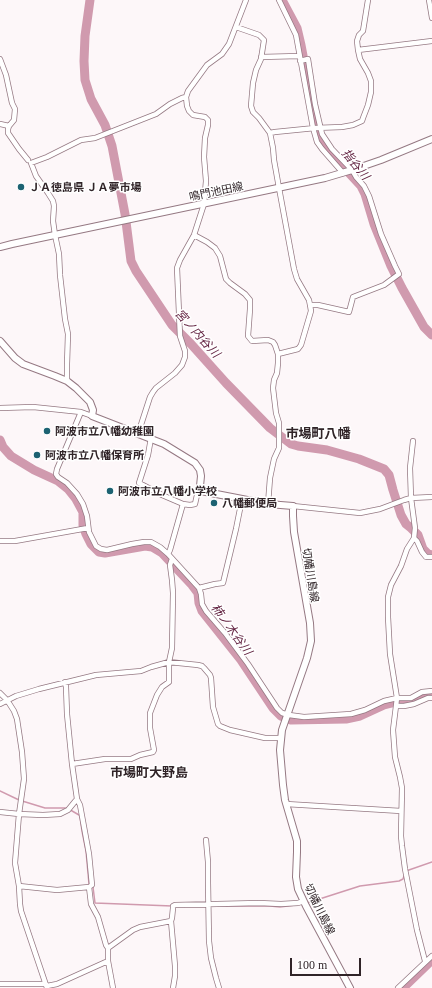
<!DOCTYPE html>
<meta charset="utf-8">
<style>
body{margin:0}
#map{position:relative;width:432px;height:988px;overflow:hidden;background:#fdf7f9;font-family:Georgia,serif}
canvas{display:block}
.scale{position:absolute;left:290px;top:958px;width:71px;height:18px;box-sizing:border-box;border:2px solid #302428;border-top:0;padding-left:5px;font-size:12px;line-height:14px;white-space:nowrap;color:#302428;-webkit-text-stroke:3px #fff;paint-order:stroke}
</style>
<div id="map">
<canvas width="432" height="988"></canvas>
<div class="scale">100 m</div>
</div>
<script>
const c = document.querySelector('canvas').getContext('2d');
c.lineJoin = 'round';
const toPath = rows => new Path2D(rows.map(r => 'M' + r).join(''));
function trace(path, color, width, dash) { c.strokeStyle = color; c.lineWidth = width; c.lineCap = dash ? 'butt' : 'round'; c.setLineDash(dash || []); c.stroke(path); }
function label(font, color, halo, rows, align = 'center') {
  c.font = font + ' Georgia,"Noto Sans JP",serif'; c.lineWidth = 3; c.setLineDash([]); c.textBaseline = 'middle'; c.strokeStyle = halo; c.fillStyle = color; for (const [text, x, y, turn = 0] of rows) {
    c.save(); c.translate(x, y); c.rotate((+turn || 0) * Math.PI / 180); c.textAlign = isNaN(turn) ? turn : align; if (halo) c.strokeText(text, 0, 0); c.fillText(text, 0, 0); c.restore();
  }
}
trace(toPath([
 [0,791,19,800,45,808,67,808,79,815,80,817,82,831,86,851,89,884,93,887,95,903,172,906],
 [406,871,432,862],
 [307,903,360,886,399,881,403,879,404,876],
 [220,906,270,906,280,907,303,904]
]), '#d09aae', 1.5);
trace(toPath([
 [90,0,85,36,84,61,85,80,91,99,105,125,112,146,125,214,131,261,136,271,172,325,191,344,226,383,270,428,291,444,298,446,327,450,359,459,384,469,389,475,393,490,401,515,406,524,411,528,418,535,423,549,428,554,432,555],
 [282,0,297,28,301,45,315,119,320,138,325,147,361,186,365,194,374,224,391,266,402,288,424,327,432,335],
 [0,440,3,447,11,456,34,470,58,481,68,489,76,499,83,512,83,525,86,534,91,544,99,552,105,553,145,546,152,547,162,553,192,585,198,593,199,603,202,611,241,660,273,708,281,716,291,720,346,719,360,716,384,705,392,703,413,701,427,694,432,694],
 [403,988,432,960]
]), '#d09aae', 9);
const minor = toPath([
 [279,0,296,35,313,128,317,142,322,149,343,173],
 [429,0,432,18],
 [236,27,259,35,264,40,261,59,256,70,253,83,251,106,253,112,259,118,270,133,273,148,274,160,279,188,294,269,297,279,309,300,310,305,311,311,301,345,298,349,278,354],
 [358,50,432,41],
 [261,57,299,56],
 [0,59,6,75,12,103,15,109,14,120,9,126,8,129,8,133,19,149,28,160],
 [300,61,308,59,315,104,322,134,332,149,352,170,356,177,364,186,369,196,381,234,395,266,399,274,384,285,353,297,349,312,318,305,310,305],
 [0,124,9,126],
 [270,133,275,132,315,128,342,127,353,125,362,121,363,118,368,105,371,92,371,81,368,73,360,59,358,50,357,41,359,35,363,31,368,0],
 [194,235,207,242,215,248,220,256,226,279,230,283,245,294,250,300,250,309,248,336,252,341,268,340,273,342,275,345,278,354,278,363,277,373,274,380,273,388,276,413,279,423,279,448,274,459,270,478,268,504],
 [67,381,67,364,68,334,65,319,60,275,59,254,55,235,53,221,54,206,53,201,48,193,36,176,31,163,47,157,81,140,95,138,156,114,170,104,182,98,186,97],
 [0,408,33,407,81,412,92,416],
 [81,412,57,469,56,474,58,477,67,483,77,494,83,504,87,516,89,532,96,546,101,549,107,550,132,544,144,542,151,542,160,547,168,554,199,588,201,594,202,604,206,611,225,633,248,664,277,708,282,713,289,715,304,717,351,714,365,710,384,701,397,698,411,698,422,692,432,691],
 [138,434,150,397,153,392,156,388,175,373,182,365,185,357,185,351,180,336,177,268,180,260,194,235,204,204,206,181,204,157,205,138,208,125,208,120,205,117,193,115,189,111,187,106,186,97,188,91,207,65,222,54,229,44,246,0],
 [151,438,148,455,139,483,162,495,183,504,190,505,195,504,197,495,201,491],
 [413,441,410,468,411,498,415,528,414,538,407,549,401,566,391,585,388,597,388,617,390,654,397,698,393,730,395,757,400,777,402,788,401,836,402,846,405,869,417,930,425,961],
 [293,506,360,513,380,509,404,500,411,498,432,497],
 [414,538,417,541,422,552,426,557,432,557],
 [0,541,15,541,88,528],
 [168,554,170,550,183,504],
 [199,588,215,584,223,583,236,529,242,499],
 [65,682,66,687,67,714,72,764,77,799,80,805,89,854,92,885,89,887,91,904,98,917,106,945,108,948,108,961,113,988],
 [0,693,7,700,14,711,17,719,22,752,24,779,19,814,15,863,19,886,20,904,21,911,47,988],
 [0,704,16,696,39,689,96,675,141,671,151,667,169,662,198,665,202,666,204,668,210,675,211,678,213,707,218,724,220,726,230,730,265,738,280,738],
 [396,706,404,706,414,704,428,698,432,698],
 [72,764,105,759,131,759,140,755,153,752,154,750,150,728,150,713,157,695,162,687,169,682,169,662,172,648,173,593,172,580,170,565,172,559],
 [286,804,401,811],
 [0,812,19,814,43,815,60,814,68,810,77,799],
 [206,840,208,862,208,882,209,941,211,958,216,978,219,988],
 [19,886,57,890,89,887],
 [171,921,175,966,175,976,173,988],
 [108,948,133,930,140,927,171,921,172,918,173,908,173,906,175,905,259,903,281,904,298,903,304,901],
 [0,984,45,984],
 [47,986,57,984,108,961],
 [398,988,432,956]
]);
const major = toPath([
 [0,247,12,244,325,178,352,170,381,160,432,139],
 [0,341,15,358,23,364,55,376,67,381,76,388,90,402,93,410,92,416,164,444,195,463,200,470,201,476,200,486,201,491,206,492,268,504,293,506,293,516,294,532,310,623,311,641,307,658,282,730,280,750,283,785,285,800,297,841,297,852,296,877,298,889,306,906,350,988]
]);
trace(minor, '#957983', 6);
trace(major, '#957983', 8);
trace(minor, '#fff', 4.5);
trace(major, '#fff', 6);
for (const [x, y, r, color] of [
 [21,187,4,"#1c6272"],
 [47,431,4,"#1c6272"],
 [37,455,4,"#1c6272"],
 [110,491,4,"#1c6272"],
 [214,503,4,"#1c6272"]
]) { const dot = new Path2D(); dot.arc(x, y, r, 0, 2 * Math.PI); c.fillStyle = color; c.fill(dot); trace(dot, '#fff', 1.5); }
label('bold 11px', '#302428', '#fff', [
 ["ＪＡ徳島県 ＪＡ夢市場",29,187],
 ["阿波市立八幡幼稚園",55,431],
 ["阿波市立八幡保育所",45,455],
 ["阿波市立八幡小学校",118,491],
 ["八幡郵便局",222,503]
], 'left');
label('11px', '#302428', '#fff', [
 ["鳴門池田線",216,191,-12],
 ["切幡川島線",311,575,81],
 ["切幡川島線",320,909,64]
]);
label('italic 12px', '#601f3e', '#fff', [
 ["指谷川",356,164,51],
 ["宮ノ内谷川",198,333,48],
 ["柿ノ木谷川",232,629,54]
]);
label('bold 13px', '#302428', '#fff', [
 ["市場町八幡",318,433],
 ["市場町大野島",149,772]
]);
</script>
